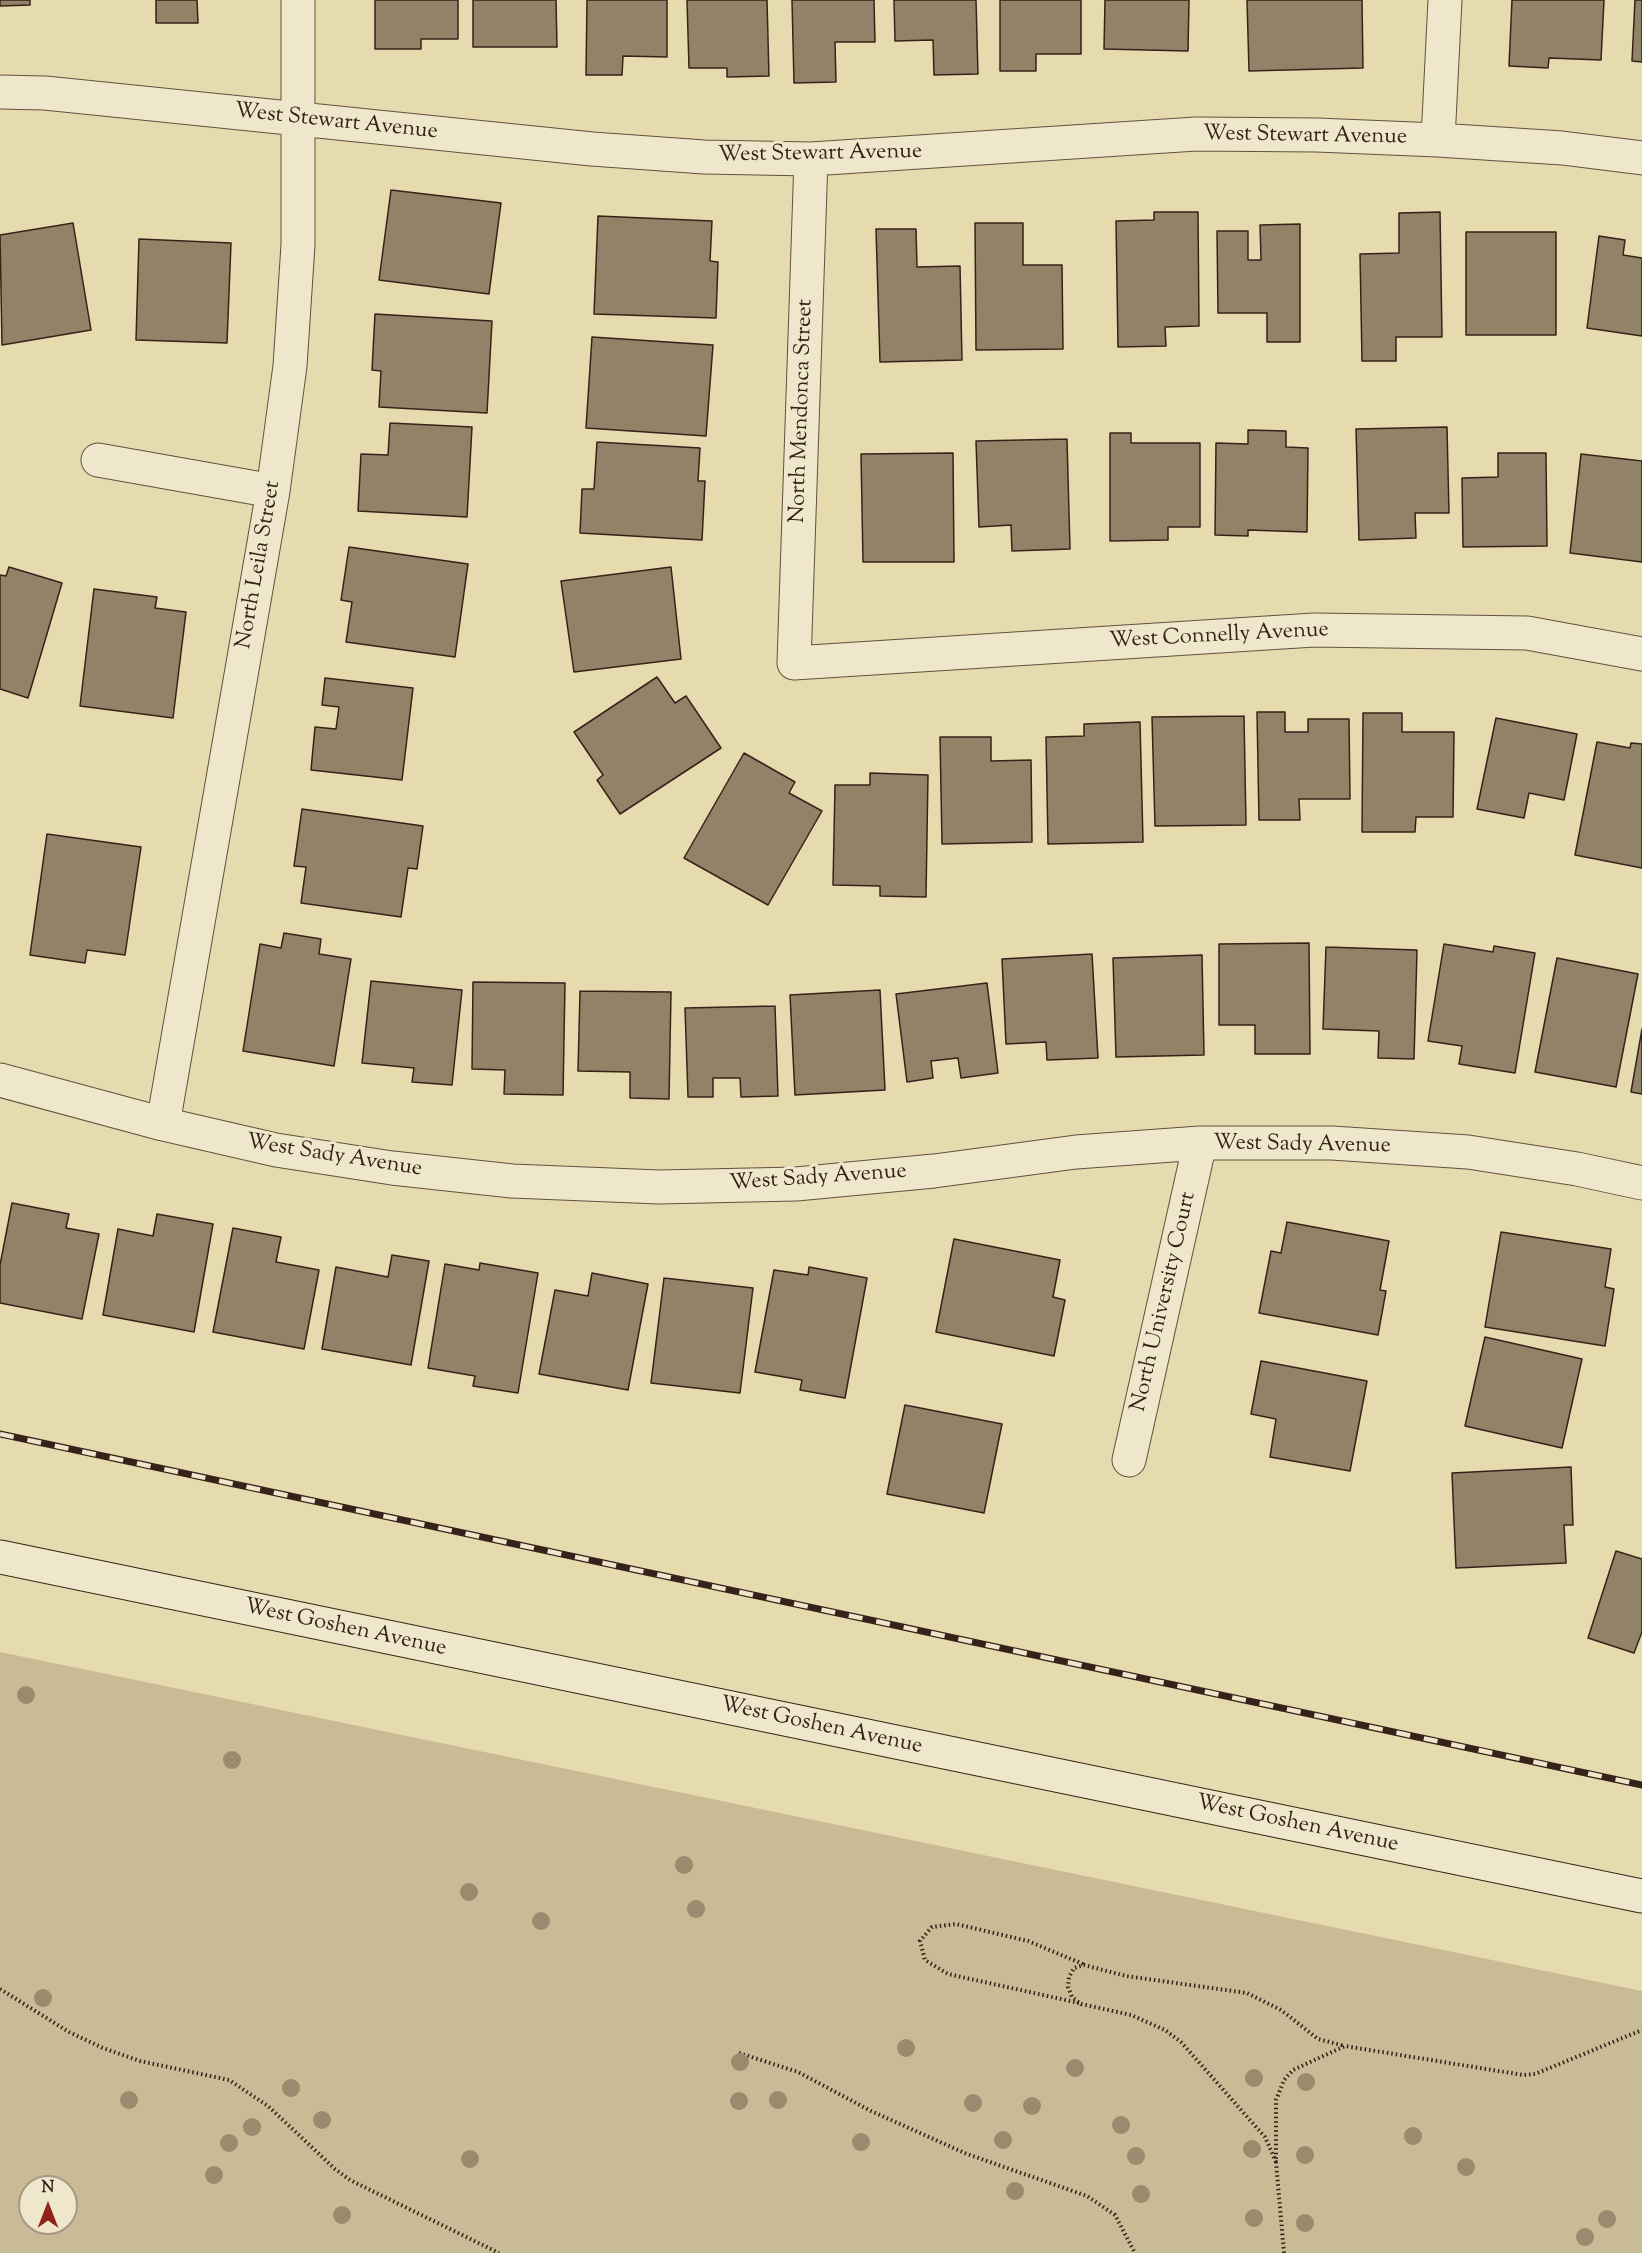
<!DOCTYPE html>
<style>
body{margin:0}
#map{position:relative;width:1642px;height:2253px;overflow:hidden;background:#e6daaf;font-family:"Sorts Mill Goudy",serif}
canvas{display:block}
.north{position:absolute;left:18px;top:2175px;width:60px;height:60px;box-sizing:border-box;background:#efe7cb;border:2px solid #a59884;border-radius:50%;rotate:0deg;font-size:16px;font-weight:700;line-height:24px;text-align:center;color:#37221a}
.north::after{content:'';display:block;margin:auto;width:21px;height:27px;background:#8f2418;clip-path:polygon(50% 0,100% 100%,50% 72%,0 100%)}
</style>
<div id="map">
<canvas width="1642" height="2253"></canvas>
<div class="north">N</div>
</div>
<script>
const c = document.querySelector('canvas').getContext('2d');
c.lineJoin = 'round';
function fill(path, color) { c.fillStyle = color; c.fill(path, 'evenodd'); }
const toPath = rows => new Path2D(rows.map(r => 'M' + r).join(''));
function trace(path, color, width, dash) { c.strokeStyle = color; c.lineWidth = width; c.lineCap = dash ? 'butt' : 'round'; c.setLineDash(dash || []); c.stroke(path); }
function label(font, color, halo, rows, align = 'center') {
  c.font = font + ' "Sorts Mill Goudy",serif'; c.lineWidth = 6; c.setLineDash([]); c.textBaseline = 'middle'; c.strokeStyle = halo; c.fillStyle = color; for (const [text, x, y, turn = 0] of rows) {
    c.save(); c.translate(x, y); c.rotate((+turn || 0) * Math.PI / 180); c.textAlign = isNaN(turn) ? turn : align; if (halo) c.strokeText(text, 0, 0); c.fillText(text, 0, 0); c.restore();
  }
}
fill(toPath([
 [0,1652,1642,1991,1642,2253,0,2253],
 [30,2187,66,2187,66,2223,30,2223]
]), '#c8bb96');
const building = toPath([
 [0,0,30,0,30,5,0,6,0,0],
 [156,0,197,0,198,23,156,23,156,0],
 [375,0,458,0,458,39,421,39,421,49,375,49,375,0],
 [473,0,556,0,557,47,473,47,473,0],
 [587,0,667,0,667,57,623,56,622,75,586,75,587,0],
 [687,0,767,0,769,76,727,77,727,68,689,68,687,0],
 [792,0,874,0,875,42,835,42,836,82,794,83,792,0],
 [894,0,976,0,978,74,934,75,933,40,895,41,894,0],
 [1000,0,1081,0,1081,54,1036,54,1036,71,1000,71,1000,0],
 [1105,0,1189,0,1188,51,1104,49,1105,0],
 [1247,0,1362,0,1363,68,1249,71,1247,0],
 [1512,0,1604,0,1601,60,1549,58,1548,68,1509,66,1512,0],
 [1635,0,1642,0,1642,62,1632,61,1635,0],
 [391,190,501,203,489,294,379,280,391,190],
 [1154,212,1198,212,1199,326,1165,327,1166,346,1118,347,1116,221,1154,220,1154,212],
 [1440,212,1442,337,1396,337,1396,361,1362,361,1360,254,1399,253,1399,213,1440,212],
 [598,216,712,221,710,261,718,262,716,318,594,314,598,216],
 [73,223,91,330,2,345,0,235,73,223],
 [975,223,1023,223,1023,265,1062,265,1063,349,976,350,975,223],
 [1300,224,1300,342,1267,342,1267,313,1218,313,1217,231,1248,231,1248,260,1261,260,1260,225,1300,224],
 [876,229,916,229,917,267,960,266,962,360,880,362,876,229],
 [1466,232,1556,232,1556,335,1466,335,1466,232],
 [1599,236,1625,240,1623,255,1642,258,1642,336,1587,328,1599,236],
 [139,239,231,243,227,343,136,340,139,239],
 [375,314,492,321,487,413,379,407,381,371,372,370,375,314],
 [592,337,713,345,706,436,586,428,592,337],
 [390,423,472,427,467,517,358,511,361,454,388,455,390,423],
 [1447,427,1449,513,1415,513,1416,538,1359,540,1356,429,1447,427],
 [1248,430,1286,431,1286,447,1308,448,1307,532,1248,530,1248,536,1215,535,1216,443,1248,444,1248,430],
 [1110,433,1131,433,1131,443,1200,443,1200,527,1168,527,1168,540,1110,541,1110,433],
 [1067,439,1070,549,1012,551,1011,525,979,527,976,441,1067,439],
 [597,442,700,448,698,481,705,481,702,540,580,533,582,489,594,489,597,442],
 [953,453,954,562,863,562,861,454,953,453],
 [1498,453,1546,453,1547,546,1463,547,1462,478,1498,477,1498,453],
 [1581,454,1642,461,1642,562,1570,553,1581,454],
 [349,547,468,564,455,657,346,642,352,602,341,600,349,547],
 [9,567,62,583,28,698,0,689,0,575,6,576,9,567],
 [671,567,681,659,574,672,561,581,671,567],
 [94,589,157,597,155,608,186,612,173,718,80,706,94,589],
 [657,677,675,703,686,696,721,748,620,814,597,780,603,775,574,732,657,677],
 [325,678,413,688,402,780,311,770,315,727,336,729,339,707,322,705,325,678],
 [1257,712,1285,712,1285,732,1308,732,1308,719,1349,719,1350,799,1299,799,1300,820,1259,820,1257,712],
 [1363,713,1402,713,1402,732,1454,732,1453,817,1416,817,1415,832,1362,832,1363,713],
 [1244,716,1246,825,1155,826,1152,717,1244,716],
 [1496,718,1577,734,1564,800,1529,793,1524,818,1477,809,1496,718],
 [1140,722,1143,842,1048,844,1046,737,1084,736,1084,724,1140,722],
 [940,737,991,737,991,761,1031,760,1032,842,942,844,940,737],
 [1597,742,1630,748,1631,743,1642,744,1642,868,1575,855,1597,742],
 [744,753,795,782,789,793,822,811,768,905,684,858,744,753],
 [870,773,928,775,926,897,880,896,880,886,833,885,835,785,870,785,870,773],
 [302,809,423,826,417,869,408,868,401,917,301,903,306,867,294,866,302,809],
 [47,834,141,847,125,955,87,950,85,963,30,955,47,834],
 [284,933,321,939,319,954,351,959,334,1066,243,1051,260,944,281,948,284,933],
 [1309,943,1310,1054,1255,1054,1255,1025,1219,1025,1219,944,1309,943],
 [1444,944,1493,952,1494,946,1535,953,1515,1073,1459,1064,1462,1046,1428,1041,1444,944],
 [1326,947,1417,950,1414,1059,1378,1058,1379,1031,1323,1029,1326,947],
 [1092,954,1098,1058,1047,1060,1046,1042,1006,1044,1002,959,1092,954],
 [1202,955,1204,1055,1116,1057,1113,958,1202,955],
 [1557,958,1638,974,1616,1087,1535,1072,1557,958],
 [371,981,462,990,452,1085,412,1082,414,1068,362,1063,371,981],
 [473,982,565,983,563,1095,504,1094,505,1070,472,1069,473,982],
 [987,983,998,1073,961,1078,958,1058,931,1061,933,1078,907,1082,896,994,987,983],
 [880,990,885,1090,795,1095,790,995,880,990],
 [580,991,671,992,669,1099,630,1098,630,1072,578,1071,580,991],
 [775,1006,778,1096,741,1097,740,1078,713,1078,713,1097,688,1097,685,1008,775,1006],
 [1642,1029,1642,1094,1631,1092,1642,1029],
 [12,1203,69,1214,66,1228,99,1234,82,1319,0,1303,0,1265,12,1203],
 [157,1214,213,1224,194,1332,103,1315,118,1229,153,1236,157,1214],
 [1287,1222,1389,1241,1380,1290,1386,1291,1378,1335,1259,1313,1271,1251,1281,1253,1287,1222],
 [233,1228,281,1237,276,1262,319,1270,304,1349,213,1332,233,1228],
 [1501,1232,1611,1249,1605,1287,1614,1289,1605,1346,1485,1327,1501,1232],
 [954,1239,1060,1260,1053,1297,1065,1300,1054,1356,936,1332,954,1239],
 [392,1255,429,1261,411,1365,322,1349,336,1267,388,1277,392,1255],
 [480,1263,538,1273,518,1393,473,1386,475,1376,428,1368,445,1264,479,1270,480,1263],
 [809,1267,867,1278,845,1398,800,1390,802,1380,755,1372,774,1270,808,1275,809,1267],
 [592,1273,648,1284,628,1390,539,1374,555,1290,588,1296,592,1273],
 [664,1278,753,1288,740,1393,651,1383,664,1278],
 [1485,1337,1582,1359,1562,1448,1465,1426,1485,1337],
 [1261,1361,1367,1381,1350,1471,1270,1457,1276,1419,1251,1414,1261,1361],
 [905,1405,1002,1424,984,1513,887,1494,905,1405],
 [1571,1467,1573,1525,1564,1525,1566,1563,1456,1568,1452,1473,1571,1467],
 [1616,1551,1642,1559,1642,1632,1634,1653,1588,1638,1616,1551]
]);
fill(building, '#928267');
trace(building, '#37221a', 1.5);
const street = toPath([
 [0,92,45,93,592,149,704,157,811,159,1196,134,1317,135,1438,140,1562,148,1642,158],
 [1438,140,1445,0],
 [811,159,794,663,1314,630,1527,633,1642,654],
 [98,460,273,491],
 [0,1080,163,1124,276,1150,392,1168,512,1181,659,1187,796,1184,934,1171,1076,1152,1200,1143,1332,1143,1468,1152,1577,1169,1642,1183],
 [163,1124,273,491,290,366,298,245,298,0],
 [1129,1460,1200,1143]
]);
const secondary = toPath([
 [0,1557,1642,1896]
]);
trace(street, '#63503f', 35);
trace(secondary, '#37221a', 35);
trace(toPath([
 [0,1989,69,2032,103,2048,140,2061,229,2080,268,2106,335,2169,350,2180,499,2253],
 [1079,2003,948,1974,925,1960,920,1941,932,1927,956,1924,1028,1941,1083,1964],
 [739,2053,798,2072,871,2111,967,2154,1087,2196,1115,2215,1135,2253],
 [1276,2162,1265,2137,1181,2042,1165,2030,1131,2015,1081,2004,1072,1997,1068,1987,1069,1977,1074,1968,1084,1965,1126,1976,1247,1993,1281,2010,1318,2039,1345,2046],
 [1284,2253,1276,2162,1276,2100,1284,2080,1293,2070,1345,2046,1523,2075,1535,2074,1642,2030]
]), '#37221a', 4, [1.5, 3]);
trace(street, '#efe7cb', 33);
trace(secondary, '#efe7cb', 33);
const rail = toPath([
 [0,1434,1642,1785]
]);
trace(rail, '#37221a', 7);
trace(rail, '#efe7cb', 4.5, [14]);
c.fillStyle = '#9a8a6e';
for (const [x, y] of [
 [26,1695],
 [232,1760],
 [684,1865],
 [469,1892],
 [696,1909],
 [541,1921],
 [43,1998],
 [906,2048],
 [740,2062],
 [1075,2068],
 [1254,2078],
 [1306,2082],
 [291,2088],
 [129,2100],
 [778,2100],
 [739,2101],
 [973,2103],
 [1032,2106],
 [322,2120],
 [1121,2125],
 [252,2127],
 [1413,2136],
 [1003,2140],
 [861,2142],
 [229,2143],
 [1252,2149],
 [1305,2155],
 [1136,2156],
 [470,2159],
 [1466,2167],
 [214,2175],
 [1015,2191],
 [1141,2194],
 [342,2215],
 [1254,2218],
 [1607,2219],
 [1305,2223],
 [1585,2237]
]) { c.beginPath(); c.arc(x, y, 9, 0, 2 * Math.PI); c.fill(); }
label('22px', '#37221a', '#efe7cb', [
 ["West Stewart Avenue",336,123,6],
 ["West Stewart Avenue",1305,137,1],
 ["West Stewart Avenue",820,155,-1],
 ["North Mendonca Street",803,411,-88],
 ["North Leila Street",260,565,-80],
 ["West Connelly Avenue",1219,637,-3],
 ["West Sady Avenue",1302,1146,1],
 ["West Sady Avenue",334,1157,9],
 ["West Sady Avenue",818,1179,-4],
 ["North University Court",1165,1302,-77],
 ["West Goshen Avenue",345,1629,12],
 ["West Goshen Avenue",821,1727,12],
 ["West Goshen Avenue",1297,1825,12]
]);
</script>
